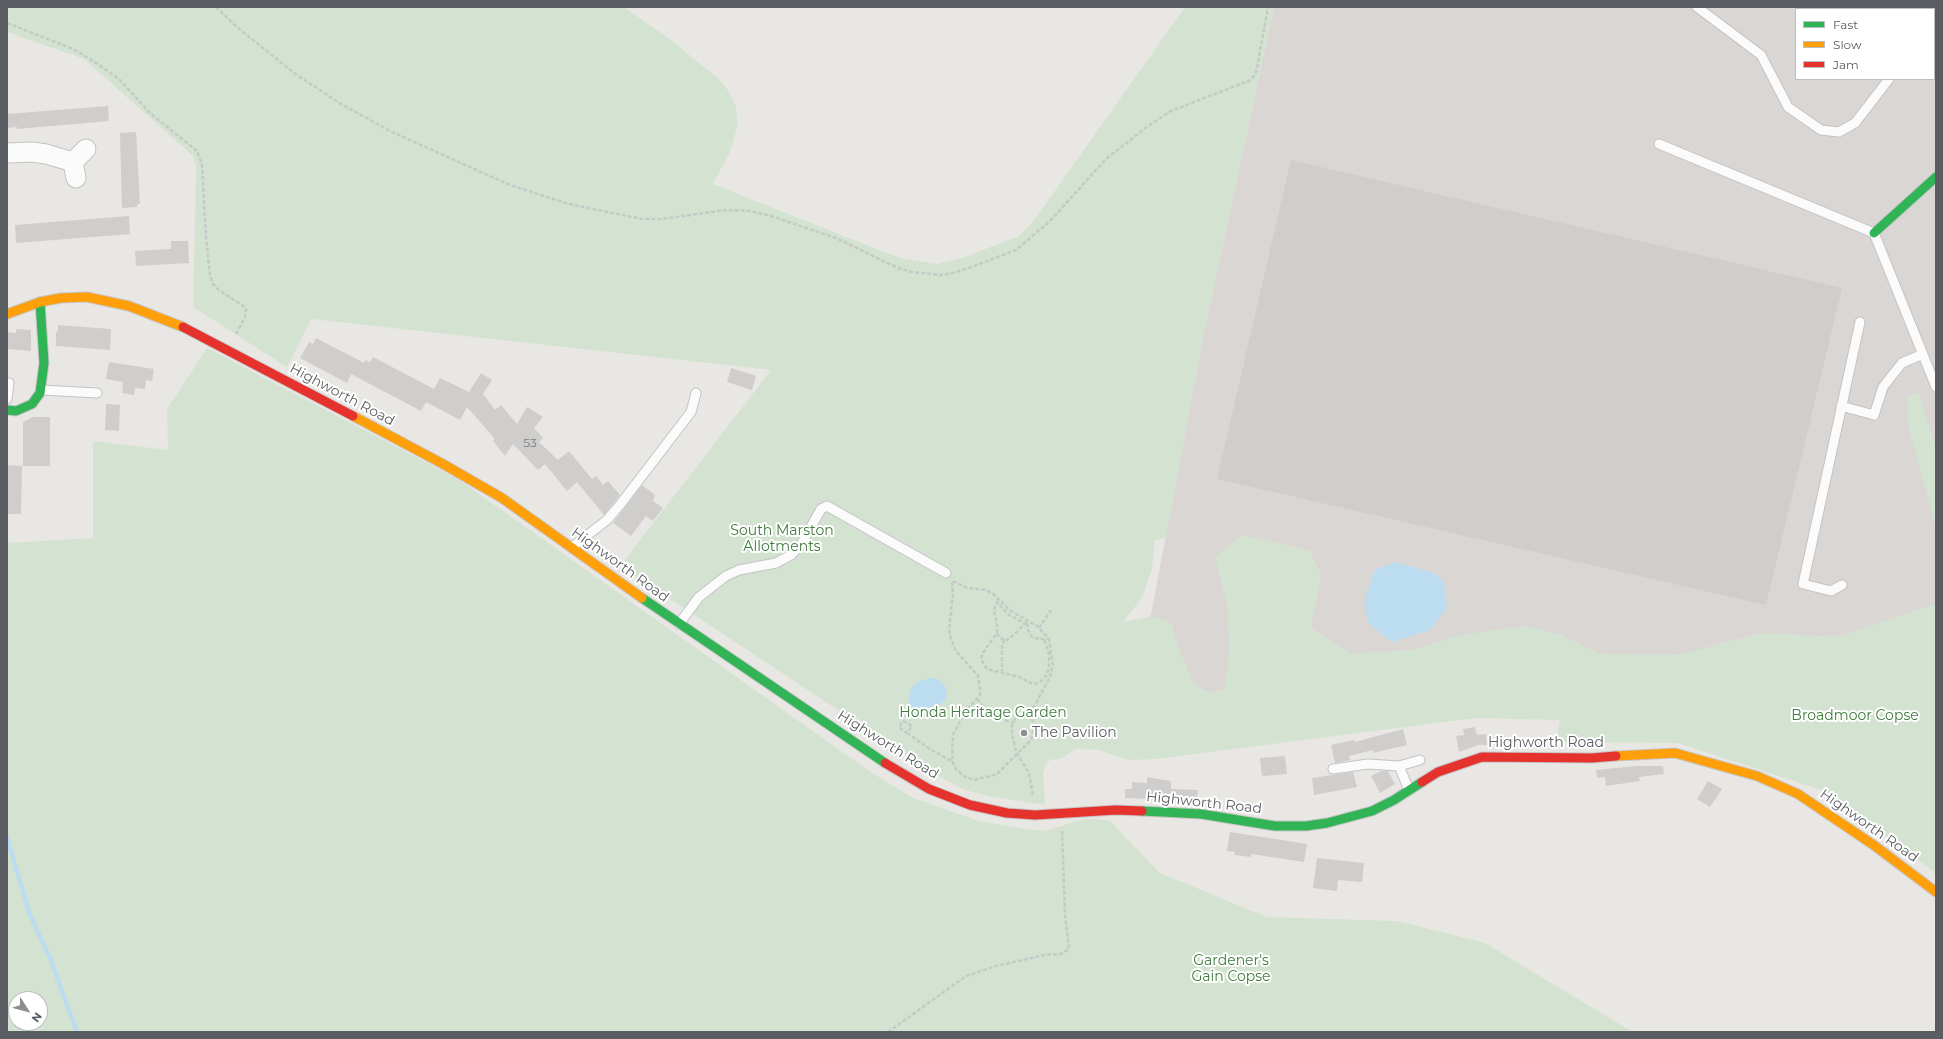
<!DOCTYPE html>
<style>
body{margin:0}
#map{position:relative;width:1943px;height:1039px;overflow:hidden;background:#e9e7e4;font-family:Montserrat,sans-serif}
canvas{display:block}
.frame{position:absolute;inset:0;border:8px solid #5a5d61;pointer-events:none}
.legend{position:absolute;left:1795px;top:8px;width:140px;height:72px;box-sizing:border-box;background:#fff;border:1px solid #bdbec0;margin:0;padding:5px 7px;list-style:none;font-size:12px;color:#5a5d61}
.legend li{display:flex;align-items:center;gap:8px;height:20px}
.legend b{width:20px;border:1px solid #bdbec0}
.north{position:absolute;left:8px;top:991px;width:40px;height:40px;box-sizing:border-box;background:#fff;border:1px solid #bdbec0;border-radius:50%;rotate:126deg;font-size:11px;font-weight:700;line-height:16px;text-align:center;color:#5a5d61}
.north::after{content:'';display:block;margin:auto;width:14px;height:18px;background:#8c8d8f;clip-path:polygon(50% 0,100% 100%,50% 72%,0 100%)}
</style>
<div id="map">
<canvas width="1943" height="1039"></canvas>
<div class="frame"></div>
<ul class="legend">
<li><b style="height:5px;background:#30b455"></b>Fast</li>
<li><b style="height:5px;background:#ff9f0a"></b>Slow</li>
<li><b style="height:5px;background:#e5322d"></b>Jam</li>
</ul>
<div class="north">N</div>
</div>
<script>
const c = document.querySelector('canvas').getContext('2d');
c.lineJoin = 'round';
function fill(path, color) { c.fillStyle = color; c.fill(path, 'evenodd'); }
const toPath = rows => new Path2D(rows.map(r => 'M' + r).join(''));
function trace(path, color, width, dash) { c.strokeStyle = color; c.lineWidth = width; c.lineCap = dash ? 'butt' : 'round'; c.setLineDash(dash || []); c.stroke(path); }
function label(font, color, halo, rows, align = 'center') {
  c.font = font + ' Montserrat,sans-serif'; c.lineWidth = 4; c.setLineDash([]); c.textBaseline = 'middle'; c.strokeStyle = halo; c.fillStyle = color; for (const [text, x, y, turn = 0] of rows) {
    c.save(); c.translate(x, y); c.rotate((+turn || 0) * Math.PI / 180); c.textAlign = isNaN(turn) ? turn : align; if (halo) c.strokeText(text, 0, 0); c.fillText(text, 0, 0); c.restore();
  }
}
fill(toPath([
 [1274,7,1936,7,1936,691,1134,707,1203,336],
 [1796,9,1934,9,1934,79,1796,79]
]), '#d9d6d4');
fill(toPath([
 [7,7,624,7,671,40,719,79,727,89,736,107,738,125,729,154,713,184,884,252,905,259,937,264,962,258,1019,236,1032,223,1185,7,1274,7,1203,336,1166,538,1155,540,1152,569,1142,598,1123,622,1152,616,1172,623,1174,636,1194,685,1211,693,1225,689,1229,653,1228,607,1215,557,1243,535,1310,551,1321,574,1311,628,1351,654,1412,650,1461,635,1524,626,1559,634,1600,654,1679,655,1760,633,1838,637,1936,604,1936,873,1821,790,1678,743,1556,742,1560,720,1476,718,1156,759,1131,760,1112,755,1100,750,1076,749,1062,758,1050,760,1045,766,1043,774,1045,805,987,796,962,789,935,774,620,566,771,370,311,319,287,367,193,307,196,167,193,156,84,59,7,32],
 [207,348,458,479,869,771,913,798,979,821,1024,829,1045,831,1084,819,1109,820,1160,873,1267,917,1397,921,1485,943,1633,1032,7,1032,7,543,93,538,93,441,168,450,167,409],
 [16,999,40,999,40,1023,16,1023],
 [1919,394,1936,448,1936,529,1908,425,1908,396]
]), '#d4e3d1');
fill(toPath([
 [1396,562,1434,573,1444,582,1447,608,1430,630,1392,642,1368,623,1364,601,1375,570],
 [929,678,936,678,944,684,947,693,945,700,938,706,911,709,908,700,911,689,917,682]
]), '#bcddef');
trace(toPath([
 [7,838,30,915,50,958,77,1032]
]), '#bcddef', 4.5);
fill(toPath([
 [108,106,109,121,17,129,17,127,7,128,7,114],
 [136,132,140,204,137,204,137,207,122,208,120,133],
 [1291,160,1842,288,1766,605,1217,479],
 [129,216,130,234,16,243,15,225],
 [171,241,188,241,189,263,136,266,135,251,171,249],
 [58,325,111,329,110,350,56,346,56,331,58,332],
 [16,329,31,330,31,351,7,349,7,332,16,333],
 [316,338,364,363,365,360,370,362,373,357,434,389,440,378,469,392,481,373,492,380,483,394,495,410,501,405,517,424,527,407,543,417,534,428,543,438,539,442,558,460,569,451,592,479,596,476,603,485,608,481,620,495,604,515,577,482,567,491,545,464,538,470,513,444,505,456,493,441,495,439,467,407,460,420,426,402,421,411,351,374,347,383,300,358,309,342,313,344],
 [109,362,154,369,152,381,146,380,145,389,135,388,134,395,122,393,123,382,106,379],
 [731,368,756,376,752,390,727,382],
 [106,404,120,405,119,431,105,430],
 [33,417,50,417,50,466,23,466,23,422],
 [7,465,22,466,21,514,7,514],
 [642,485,655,495,653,501,663,508,653,521,646,516,631,536,613,523],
 [1475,727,1477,735,1486,734,1487,745,1478,745,1459,752,1456,736,1464,735,1463,729],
 [1403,729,1407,745,1373,753,1373,750,1349,756,1350,760,1335,763,1331,745,1354,740,1355,742],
 [1285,756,1287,774,1262,776,1260,758],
 [1636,766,1663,766,1664,774,1639,777,1640,781,1606,786,1605,777,1597,778,1596,770],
 [1381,771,1388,771,1395,784,1380,793,1371,776],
 [1353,772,1357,787,1314,795,1312,778],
 [1147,777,1171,781,1171,789,1198,790,1197,801,1125,798,1125,789,1132,789,1132,782,1147,783],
 [1708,781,1722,789,1710,807,1697,799],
 [1230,832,1307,844,1304,862,1251,854,1251,857,1234,855,1235,852,1227,851],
 [1317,858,1364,863,1362,882,1338,880,1337,891,1313,888]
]), '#cfcecd');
const lane = toPath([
 [1697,7,1761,55,1788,107,1821,130,1839,132,1855,123,1889,79],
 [1934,21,1936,19],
 [1659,144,1874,233,1936,387],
 [41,390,97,393],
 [7,399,9,383],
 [1841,406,1874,415,1883,387,1902,363,1923,354],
 [572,547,607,520,619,506,691,412,696,393],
 [1842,585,1831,591,1803,584,1860,322],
 [679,624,699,597,726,576,739,570,776,563,791,555,802,543,821,509,827,506,946,573],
 [1399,766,1409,790],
 [1333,769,1368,764,1399,766,1420,760]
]);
const street = toPath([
 [7,153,32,152,46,154,73,162,86,149],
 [73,162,76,178]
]);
const fast = toPath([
 [1874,233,1936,177],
 [7,410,16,411,32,404,40,393,44,363,40,302],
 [642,598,885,763],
 [1142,811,1201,814,1275,826,1306,826,1327,823,1372,811,1394,800,1422,782]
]);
const slow = toPath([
 [7,314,40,302,61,298,87,297,129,306,183,327],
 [353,416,443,464,502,498,642,598],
 [1616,756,1675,753,1757,776,1798,794,1875,846,1936,892]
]);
const jam = toPath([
 [183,327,353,416],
 [885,763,929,789,970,805,1007,813,1035,815,1116,810,1142,811],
 [1422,782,1438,772,1482,757,1592,758,1616,756]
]);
trace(lane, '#c3c3c4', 11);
trace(street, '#c3c3c4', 21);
trace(fast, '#c6c5c5', 11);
trace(slow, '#c6c5c5', 11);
trace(jam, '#c6c5c5', 11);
trace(toPath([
 [216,7,237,27,294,73,341,104,392,132,510,185,569,204,642,219,662,219,726,210,750,211,771,216,836,238,898,268,912,272,941,275,953,273,974,266,1016,250,1050,221,1106,159,1148,126,1171,111,1251,80,1256,72,1258,62,1268,7],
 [7,23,73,49,98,64,120,80,150,113,197,151,202,165,206,238,210,275,213,284,219,290,242,305,246,309,245,317,236,334],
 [953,581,967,588,986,590,993,594,1011,611,1037,626,1049,639,1053,665,1050,677,1035,705,1029,712,1015,719,1011,728,1016,752,1029,773,1033,796],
 [952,582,953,594,949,630,951,639,956,651,978,676,980,690,980,695,965,712,953,735,952,761,956,769,964,776,974,780,997,774,1031,740,1034,726,1033,721,1027,713],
 [1027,623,1028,630,1032,637,1039,639,1049,639],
 [1027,624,1009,615,997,602,994,610,997,625,997,633,984,651,981,659,987,669,1019,677,1033,684,1039,683,1046,676,1049,668,1049,654,1044,639],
 [1039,628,1051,610],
 [996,634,1005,641,1014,635,1025,623],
 [1002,673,1002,646,1004,641],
 [977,699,990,714,1013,723],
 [903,721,912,726,907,733,899,727,903,721],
 [907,733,930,749,951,761],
 [888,1032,966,976,996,966,1044,955,1061,954,1069,949,1065,915,1062,831]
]), '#c5c9c7', 2.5, [4, 2]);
trace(lane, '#fcfbfb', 9);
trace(street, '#fcfbfb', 19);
trace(fast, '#30b455', 9);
trace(slow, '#ff9f0a', 9);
trace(jam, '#e5322d', 9);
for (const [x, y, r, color] of [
 [1024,733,4,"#8c8d8f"]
]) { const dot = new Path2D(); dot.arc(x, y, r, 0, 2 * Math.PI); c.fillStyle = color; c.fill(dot); trace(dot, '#fff', 1.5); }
label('12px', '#787a7d', null, [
 ["53",530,443]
]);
label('14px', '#5a5d61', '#fff', [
 ["Highworth Road",342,395,28],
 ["Highworth Road",620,565,36],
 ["Highworth Road",1546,743],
 ["Highworth Road",888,745,32],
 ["Highworth Road",1204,803,6],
 ["Highworth Road",1869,826,35]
]);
label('14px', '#3f7c3d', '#fff', [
 ["South Marston",782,531],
 ["Allotments",782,547],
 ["Honda Heritage Garden",983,713],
 ["Broadmoor Copse",1855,716],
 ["Gardener's",1231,961],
 ["Gain Copse",1231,977]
]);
label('14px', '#5a5d61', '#fff', [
 ["The Pavilion",1032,733]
], 'left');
</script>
